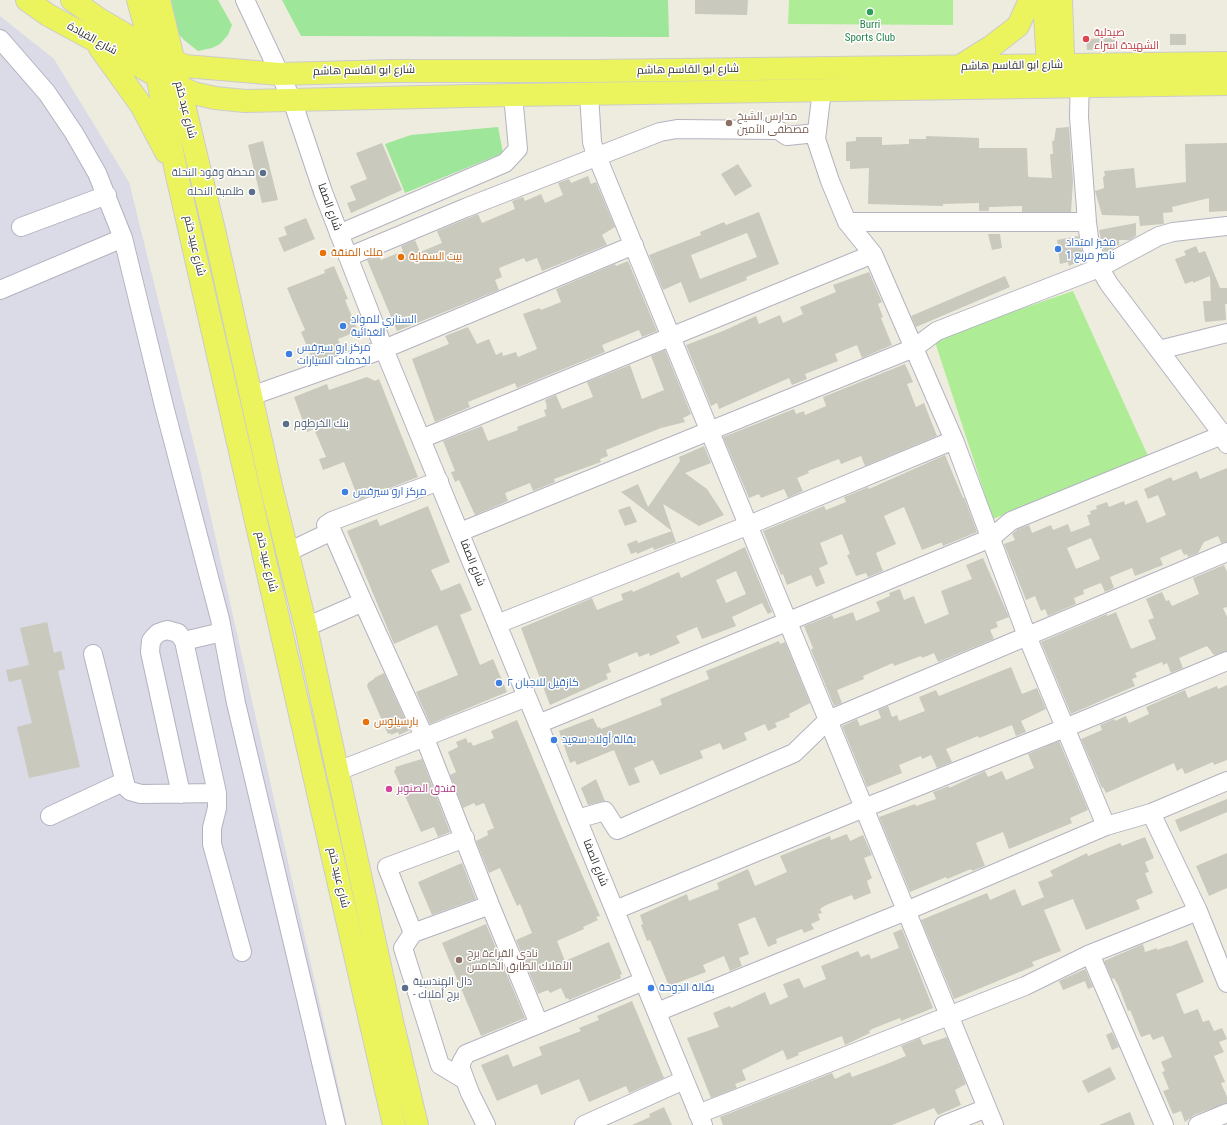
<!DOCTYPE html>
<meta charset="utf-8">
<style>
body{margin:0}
canvas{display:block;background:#eeecdf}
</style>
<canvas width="1227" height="1125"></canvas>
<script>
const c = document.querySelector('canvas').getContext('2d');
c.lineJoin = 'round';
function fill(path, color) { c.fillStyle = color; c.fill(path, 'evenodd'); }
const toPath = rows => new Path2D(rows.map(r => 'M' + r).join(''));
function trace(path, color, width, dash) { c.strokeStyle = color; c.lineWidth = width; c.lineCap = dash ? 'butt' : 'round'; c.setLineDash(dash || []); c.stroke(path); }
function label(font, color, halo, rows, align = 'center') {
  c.font = font + ' "Roboto Condensed",Cairo,sans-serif'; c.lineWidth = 3; c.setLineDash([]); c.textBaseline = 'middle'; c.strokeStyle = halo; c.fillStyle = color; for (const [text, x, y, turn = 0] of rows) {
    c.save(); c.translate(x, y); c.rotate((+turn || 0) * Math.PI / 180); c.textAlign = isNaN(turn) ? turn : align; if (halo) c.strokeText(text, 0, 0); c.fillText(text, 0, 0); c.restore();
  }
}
fill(toPath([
 [0,16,54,59,129,182,201,473,347,1125,0,1125]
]), '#dbdae7');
fill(toPath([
 [163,0,218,0,232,25,228,35,220,44,212,48,198,51,184,40,172,27],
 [282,0,668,0,669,37,301,36],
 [498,127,503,153,405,193,385,144,411,135]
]), '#9de69a');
fill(toPath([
 [789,0,953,0,953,25,788,24],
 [1073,291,1149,458,993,519,934,339]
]), '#aeed96');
fill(toPath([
 [695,0,748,0,747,15,695,14],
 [1170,34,1186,34,1186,45,1170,45],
 [1115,38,1115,49,1087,50,1086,39],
 [1069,127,1073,181,1071,212,1022,212,1022,206,989,207,989,211,979,211,979,203,943,204,943,206,868,204,869,168,850,169,850,161,846,161,846,142,856,141,856,137,882,137,882,145,909,144,909,139,926,139,926,136,979,138,979,148,1027,148,1028,176,1029,177,1052,178,1050,154,1053,154,1052,141,1054,141,1056,128],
 [263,141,278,200,262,203,248,145],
 [382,143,402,190,351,213,347,203,356,200,350,186,367,179,356,153],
 [1227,143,1227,211,1209,212,1209,198,1172,207,1173,212,1163,213,1164,224,1163,224,1140,226,1139,216,1102,215,1095,191,1104,188,1103,177,1105,176,1104,171,1134,168,1136,188,1186,182,1185,144],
 [738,164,752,186,735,196,721,174],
 [588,176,591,184,596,182,615,227,602,235,607,245,542,271,537,258,526,262,524,258,499,268,502,277,495,280,499,290,397,331,367,260,379,256,381,260,403,251,401,246,415,240,420,252,442,243,437,231,478,214,482,223,515,209,512,201,523,197,525,201,541,194,545,203,563,195,558,183,569,179,571,183],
 [759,212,779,264,746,277,747,280,689,303,681,282,663,290,649,255,701,235,700,232,724,222,726,225],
 [747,233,757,257,700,279,691,255],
 [306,218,315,239,284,252,278,238,287,235,284,227],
 [1136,223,1136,236,1130,240,1119,240,1119,245,1114,246,1114,248,1104,253,1099,230],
 [988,234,1000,234,1002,248,992,250],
 [1078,236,1084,259,1069,266,1068,262,1060,264,1057,240],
 [1196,246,1199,253,1205,251,1220,288,1227,288,1227,304,1225,304,1226,320,1205,322,1203,301,1211,301,1210,276,1193,283,1193,281,1185,284,1175,259,1186,255,1184,251],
 [628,261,657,331,642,337,639,330,602,345,605,352,517,388,515,383,468,402,470,407,435,422,412,359,449,344,445,336,468,327,477,344,489,339,496,355,502,352,503,356,516,352,518,357,537,349,523,314,540,308,541,310,561,302,556,289,615,264,616,266],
 [334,266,348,299,345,300,358,331,338,339,343,352,314,363,301,332,305,330,287,288,325,273,324,270],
 [869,272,882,302,878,304,883,317,881,318,892,345,862,358,857,345,835,354,838,361,805,374,807,379,792,385,789,378,719,409,717,403,711,406,686,345,723,331,756,316,759,324,780,315,783,323,803,314,800,307,836,292,833,285],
 [1005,276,1010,287,916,327,911,316],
 [665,350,691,414,683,418,685,422,661,428,606,450,608,456,600,459,601,462,554,479,555,482,533,491,530,483,505,493,508,501,475,515,459,480,455,482,451,472,455,471,443,441,482,426,488,441,518,430,517,427,546,416,544,410,547,409,546,406,547,406,545,400,556,395,562,409,593,397,587,382,630,365,642,399,664,390,651,356],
 [905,364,913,382,907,384,916,407,924,403,937,436,865,466,861,456,841,464,839,459,808,471,809,473,797,478,803,491,788,498,784,489,761,498,759,494,749,498,723,437,794,409,796,414,804,411,805,415,826,406,823,397],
 [367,377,375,381,379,379,418,477,359,500,344,462,323,470,319,459,326,457,314,429,307,432,294,397,327,384,329,390],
 [704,446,711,463,685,473,707,489,724,515,699,526,663,504,676,542,654,550,653,547,637,554,637,552,631,554,627,544,637,540,638,543,672,531,621,492,638,484,648,507,680,461,679,457],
 [945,455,963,498,964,497,977,532,943,546,942,543,940,543,922,550,904,507,884,516,896,544,876,553,883,571,868,577,866,573,856,576,847,555,850,554,842,534,820,543,828,564,819,568,825,583,816,587,811,575,787,585,783,574,781,575,763,531,824,506,826,510,846,502,844,497,852,494,868,487,869,489],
 [1227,468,1227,542,1221,543,1218,536,1204,542,1198,553,1188,557,1187,554,1184,555,1181,549,1160,558,1163,565,1135,576,1132,568,1110,577,1114,588,1105,592,1101,583,1083,590,1084,594,1074,598,1076,604,1048,616,1045,609,1041,611,1035,596,1026,600,1004,544,1015,540,1012,534,1018,529,1029,525,1032,533,1051,525,1053,530,1068,524,1071,532,1090,525,1087,515,1091,514,1090,511,1097,509,1096,506,1107,502,1109,507,1124,501,1125,505,1137,500,1147,523,1166,515,1158,495,1148,499,1144,489,1171,477,1173,481,1197,471,1200,479],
 [1091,538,1100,559,1076,569,1067,548],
 [428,506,450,562,431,570,441,591,460,583,472,610,460,615,480,665,493,659,507,692,430,724,416,692,458,675,437,625,394,644,347,531,377,519,380,526],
 [630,506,637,522,625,526,618,510],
 [745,547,772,612,768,614,762,603,732,617,736,626,702,639,697,627,676,636,680,643,650,656,649,653,639,657,637,652,608,664,611,672,606,674,608,679,550,705,521,628,592,598,597,610,623,600,621,594,632,590,633,592,679,572,681,578],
 [736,571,746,594,726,603,716,580],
 [983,558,1009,617,996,622,998,627,990,630,994,639,938,662,934,653,922,658,921,656,894,666,893,663,863,676,864,679,837,690,842,703,834,706,811,650,813,648,804,626,832,615,834,619,853,612,856,621,880,611,876,602,890,596,889,593,900,589,904,600,914,596,925,624,949,614,941,591,972,579,966,565],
 [1224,565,1227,572,1227,607,1223,608,1227,617,1227,651,1214,655,1207,646,1179,658,1183,668,1171,673,1167,663,1163,665,1162,662,1135,673,1137,677,1132,679,1135,686,1071,714,1041,642,1107,614,1107,616,1116,612,1131,649,1156,639,1148,620,1154,618,1146,599,1162,592,1166,601,1169,600,1172,606,1199,594,1193,578],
 [47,622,54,653,61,651,65,669,58,671,80,767,29,778,17,727,32,723,21,679,9,682,6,670,29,665,20,628],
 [779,641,780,644,785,642,810,703,789,714,790,717,775,723,777,727,768,731,765,724,744,733,747,740,723,750,720,743,700,751,703,758,660,775,653,760,634,768,640,782,629,786,614,750,577,765,575,761,570,763,559,731,593,718,598,728,600,727,601,729,662,705,660,699,709,679,706,671],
 [1011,667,1022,694,1037,688,1046,709,1021,721,1026,732,1016,736,1012,725,979,738,978,736,946,749,952,762,937,768,931,755,922,759,921,756,899,765,902,773,867,787,842,726,857,719,860,726,881,718,878,710,888,706,892,717,897,715,899,721,925,711,919,697,936,690,939,696],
 [384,673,410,730,399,735,398,732,391,735,391,733,388,734,367,686,368,683,374,679,374,678],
 [1227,685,1227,760,1214,765,1213,762,1185,774,1182,768,1177,771,1174,763,1106,793,1103,787,1102,788,1081,739,1102,730,1100,725,1114,719,1115,721,1126,716,1129,723,1149,714,1146,707,1185,690,1188,698,1217,686,1218,689],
 [517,720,561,826,600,916,596,917,598,920,583,927,584,929,557,941,565,961,609,942,622,974,620,975,621,978,569,1000,568,998,566,999,561,988,550,993,548,990,538,994,516,940,532,933,520,904,517,906,500,868,489,873,476,841,488,835,487,831,494,828,484,803,476,806,474,803,463,808,450,775,456,772,448,752,458,747,456,742,466,738,468,743,471,742,473,746,494,738,491,731],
 [1059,741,1088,810,1070,818,1072,823,1009,849,1003,832,976,843,985,866,972,871,971,869,947,879,946,877,910,892,879,817,915,804,916,806,936,799,933,792,949,786,949,788,985,771,988,777,1002,771,1006,780,1034,768,1028,754],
 [422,759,450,832,438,837,434,827,421,832,394,771,396,769,395,767],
 [596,779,605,801,588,805,581,788],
 [1227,799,1227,812,1180,832,1175,820],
 [847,834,850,841,863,835,872,855,864,858,872,878,867,881,871,893,854,900,852,895,826,905,820,909,822,913,818,914,820,920,811,924,814,929,804,933,802,929,776,939,777,943,768,947,755,917,738,924,749,954,739,958,742,966,730,971,724,956,703,965,706,972,669,986,650,940,647,941,641,925,643,924,640,915,687,894,689,901,719,889,717,883,748,869,755,886,787,872,780,856,830,836,831,840],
 [1145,837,1154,858,1145,862,1149,872,1145,873,1153,893,1136,900,1140,909,1086,930,1073,899,1044,910,1061,951,1032,962,1034,966,954,999,921,920,987,893,990,900,1015,889,1022,906,1044,897,1038,882,1053,876,1050,871,1087,853,1088,856,1120,843,1122,846],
 [1227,853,1227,888,1209,896,1196,866],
 [462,863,476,899,432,915,418,882],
 [486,924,525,1018,481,1036,442,943],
 [902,929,933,1008,901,1021,900,1018,872,1029,869,1031,870,1033,845,1045,842,1036,798,1053,799,1055,787,1060,783,1050,742,1070,746,1080,735,1084,737,1088,711,1098,687,1038,719,1027,713,1013,730,1006,731,1008,765,992,770,1005,788,997,783,984,799,978,804,988,826,979,821,966,858,951,861,957,869,954,871,959,899,948,893,933],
 [1187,940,1204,982,1176,994,1184,1014,1198,1009,1203,1022,1209,1020,1214,1031,1222,1028,1227,1039,1219,1042,1224,1052,1214,1056,1225,1082,1221,1083,1227,1097,1227,1103,1194,1115,1185,1122,1181,1111,1173,1114,1163,1091,1169,1089,1162,1072,1165,1071,1161,1062,1172,1057,1163,1036,1153,1040,1150,1034,1141,1037,1130,1010,1128,1011,1118,985,1114,978,1112,979,1104,961,1143,944,1145,952,1157,948,1157,950,1169,946,1169,947],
 [1085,969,1093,987,1088,989,1085,981,1063,990,1059,981],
 [632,1001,664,1078,629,1093,626,1086,589,1102,579,1079,541,1095,537,1084,497,1101,481,1065,508,1054,513,1067,542,1055,539,1047,581,1031,579,1028,599,1020,597,1016],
 [1112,1032,1119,1047,1112,1050,1106,1035],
 [947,1037,966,1084,955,1090,961,1105,938,1115,934,1108,892,1125,723,1125,720,1117,832,1073,835,1079,850,1072,852,1077,884,1065,906,1056,901,1046,920,1038,923,1045],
 [1110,1067,1116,1079,1088,1093,1082,1081],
 [664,1107,672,1125,632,1125,650,1117,649,1114],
 [1130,1112,1135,1125,1099,1125]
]), '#c9c9bd');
const minor = toPath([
 [245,0,292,100,323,192,384,349,703,1125],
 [0,39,47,93,74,133,97,173,123,238,164,406,220,619,236,703,336,1125],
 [1080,74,1079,117,1087,222,1089,238,1096,262,1109,284,1223,435,1227,444],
 [822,90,816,139,830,181,847,222,873,254,954,440,1027,636,1106,826],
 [589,94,592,142,594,149,994,1125],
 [847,222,1087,222],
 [21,227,107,195],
 [339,234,505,163,518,149,513,95],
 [348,257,465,208,660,132,677,129,778,130,787,136,816,133],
 [0,290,123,238],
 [1159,350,1227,333],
 [251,396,384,349,634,245],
 [421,439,873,254],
 [332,531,363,602],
 [460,532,914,348,937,331,1099,268,1159,236,1173,232,1227,226],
 [288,552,332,531,326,525,332,521,439,481],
 [497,624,749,525,954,440],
 [306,627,363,602,424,736,490,905,539,1024],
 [184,641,222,632],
 [93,654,126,787,130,791,141,794,217,793],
 [538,724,991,538,1011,521,1227,433],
 [338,771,527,697],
 [181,794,150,652,151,641,154,637,158,633,167,630,178,633,184,641,217,793,217,808,212,828,212,844,242,952],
 [1151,813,1198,911,1227,983],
 [50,816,123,782],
 [577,819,605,811,617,830,794,753,828,720,1227,552],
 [465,838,387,867,413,933,403,948,440,1065,465,1080],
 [615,910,864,808,1065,728,1227,661],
 [413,933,490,905],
 [1090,954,1164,1125],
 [657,1012,906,911,1106,826,1151,813,1227,781],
 [698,1114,1025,986,1090,954,1198,911],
 [486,1125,470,1093,461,1069,461,1063,466,1054,644,981],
 [584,1125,684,1080],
 [944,1125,987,1108],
 [1198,1125,1227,1113]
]);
const major = toPath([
 [27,0,48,15,94,40,157,76,193,93,215,98,245,101,513,95,1227,84],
 [72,0,99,19,152,50,185,66,279,74,392,71,593,71,1227,63],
 [138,0,152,50,176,171,394,1125],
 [159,0,215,234,272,490,306,627,392,1021,417,1125],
 [1044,0,1049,81],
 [1061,0,1064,79],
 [100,48,141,105,166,152],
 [960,66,992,46,1018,26,1030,0]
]);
trace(minor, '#b3b2c0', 20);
trace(major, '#ccc', 24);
trace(minor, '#fff', 18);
trace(major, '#ebf45d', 22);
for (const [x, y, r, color] of [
 [870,12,4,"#2e9e5b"],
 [1086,39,4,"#e0444e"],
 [729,123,4,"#8d6e63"],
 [263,173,4,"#5c6f8a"],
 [252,192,4,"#5c6f8a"],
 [1058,249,4,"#3f7fe0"],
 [323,253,4,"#e8710a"],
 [401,257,4,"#e8710a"],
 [343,326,4,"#3f7fe0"],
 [289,354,4,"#3f7fe0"],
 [286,424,4,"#5c6f8a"],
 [345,492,4,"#3f7fe0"],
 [499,683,4,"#3f7fe0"],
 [366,722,4,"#e8710a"],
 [554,740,4,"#3f7fe0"],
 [389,789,4,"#d1479c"],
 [459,960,4,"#8d6e63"],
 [405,988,4,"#5c6f8a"],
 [651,988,4,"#3f7fe0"]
]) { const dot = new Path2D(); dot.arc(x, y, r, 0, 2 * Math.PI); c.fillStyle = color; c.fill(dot); trace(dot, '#fff', 1.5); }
label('11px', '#27864d', '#fff', [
 ["Burri",870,25],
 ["Sports Club",870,38]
]);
label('11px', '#be3a42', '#fff', [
 ["صيدلية",1094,33],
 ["الشهيدة اسراء",1094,46]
], 'left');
label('11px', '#2c2c2c', '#fff', [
 ["شارع القيادة",92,39,29],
 ["شارع ابو القاسم هاشم",1012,66,-1],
 ["شارع ابو القاسم هاشم",688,70,-1],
 ["شارع ابو القاسم هاشم",364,71,-1],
 ["شارع عبد ختم",185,110,76],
 ["شارع الصفا",329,207,70],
 ["شارع عبيد ختم",194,246,77],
 ["شارع عبيد ختم",266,562,77],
 ["شارع الصفا",472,563,68],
 ["شارع الصفا",595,863,68],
 ["شارع عبيد ختم",338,878,77]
]);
label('11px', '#785e54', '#fff', [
 ["مدارس الشيخ",737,117],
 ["مصطفى الأمين",737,130],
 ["نادي القراءة برج",467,954],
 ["الأملاك الطابق الخامس",467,967]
], 'left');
label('11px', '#4e5e75', '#fff', [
 ["محطة وقود النحلة",255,173],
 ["طلمبة النحله",244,192],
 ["بنك الخرطوم",294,424,"left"],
 ["دال الهندسية",413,982,"left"],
 ["- برج أملاك",413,995,"left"]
], 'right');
label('11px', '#366cbe', '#fff', [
 ["مخبز امتداد",1066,243],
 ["ناصر مربع 1",1066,256],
 ["السناري للمواد",351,320],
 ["الغذائية",351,333],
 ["مركز ارو سيرفس",297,348],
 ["لخدمات السيارات",297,361],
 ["مركز ارو سيرفس",353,492],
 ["كازقيل للاجبان ٢",507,683],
 ["بقالة أولاد سعيد",562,740],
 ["بقالة الدوحة",659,988]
], 'left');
label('11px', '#c56008', '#fff', [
 ["ملك المنقة",331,253],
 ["بيت السماية",409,257],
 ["بارسيلوس",374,722]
], 'left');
label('11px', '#b23c85', '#fff', [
 ["فندق الصنوبر",397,789]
], 'left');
</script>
